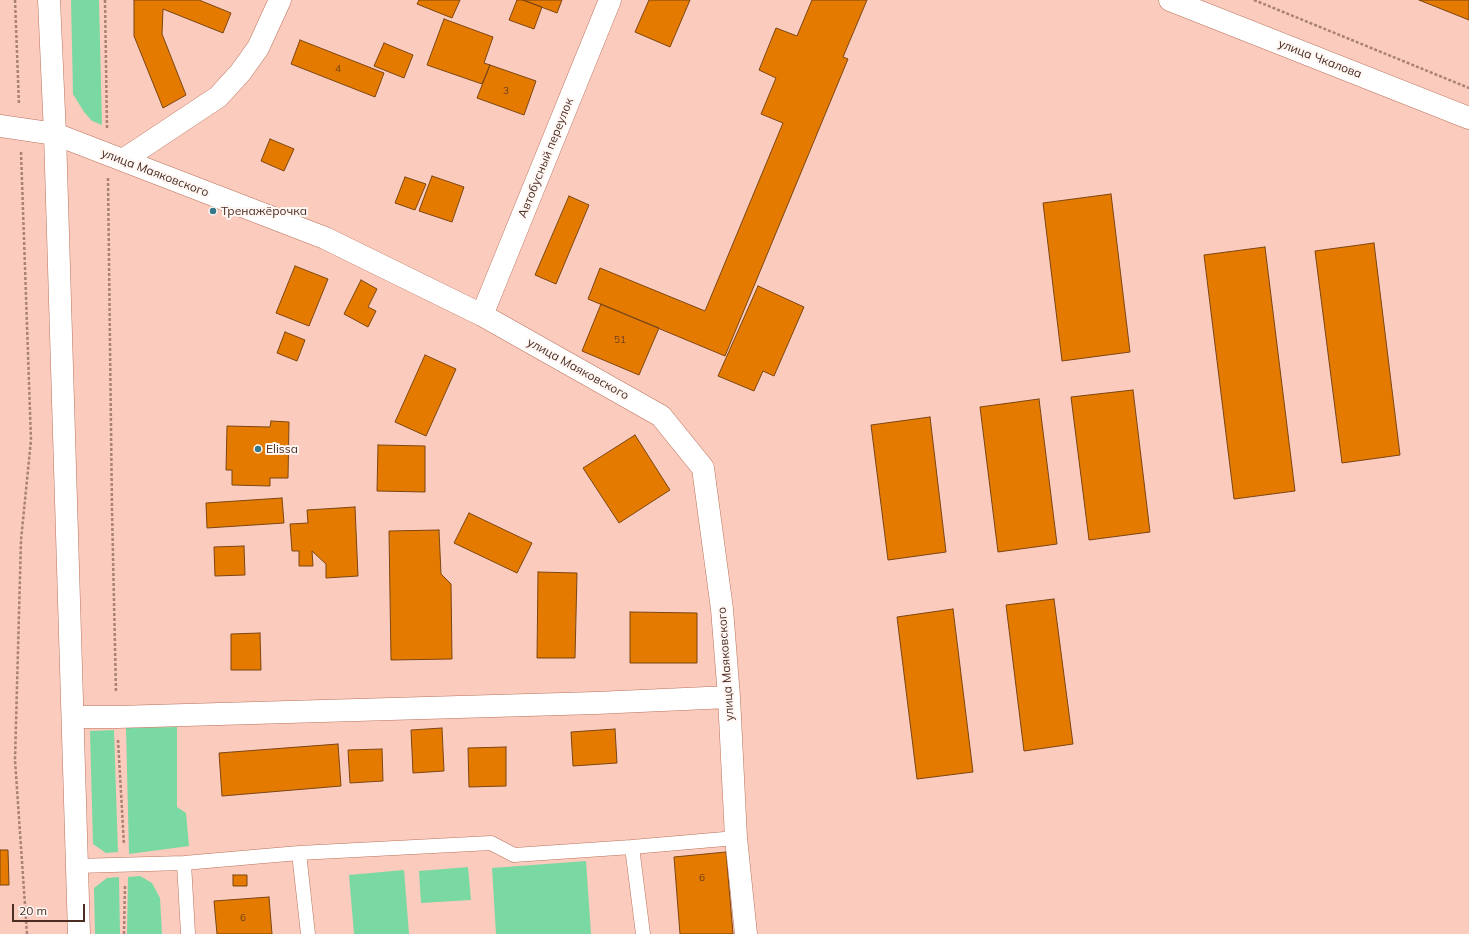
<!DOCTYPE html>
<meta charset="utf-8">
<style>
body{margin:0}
#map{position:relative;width:1469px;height:934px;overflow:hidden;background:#fbcbbd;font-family:Mulish,sans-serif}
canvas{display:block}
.scale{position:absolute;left:12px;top:904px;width:73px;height:18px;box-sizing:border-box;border:2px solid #4b2d23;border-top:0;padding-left:5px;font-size:12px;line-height:14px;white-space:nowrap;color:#4b2d23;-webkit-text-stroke:3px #fff7f4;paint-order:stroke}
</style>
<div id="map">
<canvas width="1469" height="934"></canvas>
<div class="scale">20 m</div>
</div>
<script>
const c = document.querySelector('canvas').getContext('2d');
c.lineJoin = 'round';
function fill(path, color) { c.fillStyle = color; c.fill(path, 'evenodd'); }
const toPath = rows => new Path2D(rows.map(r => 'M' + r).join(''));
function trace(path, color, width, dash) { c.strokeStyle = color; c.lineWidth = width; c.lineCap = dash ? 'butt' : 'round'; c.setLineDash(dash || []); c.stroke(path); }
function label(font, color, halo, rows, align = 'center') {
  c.font = font + ' Mulish,sans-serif'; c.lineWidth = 4; c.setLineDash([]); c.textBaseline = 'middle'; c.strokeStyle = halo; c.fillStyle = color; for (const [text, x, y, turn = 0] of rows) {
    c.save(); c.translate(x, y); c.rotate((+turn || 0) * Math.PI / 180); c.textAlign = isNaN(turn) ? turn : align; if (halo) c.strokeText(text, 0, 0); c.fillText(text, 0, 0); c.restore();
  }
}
fill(toPath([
 [71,0,99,0,102,125,92,121,84,112,73,94],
 [177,727,177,807,186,813,189,846,129,854,126,728],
 [114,730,118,852,106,853,93,844,90,731],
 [586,861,591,934,496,934,492,868],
 [468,867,471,900,421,903,419,871],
 [404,870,409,934,354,934,349,875],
 [140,876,152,883,160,898,162,934,127,934,128,877],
 [119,877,120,934,95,934,94,888,107,878]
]), '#7ad9a3');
const building = toPath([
 [134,0,199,0,231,13,223,33,163,9,162,34,186,95,163,108,134,36,134,0],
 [419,0,460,0,452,18,417,4,419,0],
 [517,0,523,0,542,7,534,29,509,20,517,0],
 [523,0,562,0,557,13,523,0],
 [649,0,690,0,670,47,635,32,649,0],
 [812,0,867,0,843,57,848,59,725,356,588,299,600,268,705,311,783,123,761,114,776,78,759,70,776,28,797,36,812,0],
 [1419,0,1469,0,1469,20,1419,0],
 [444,19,493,37,484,63,490,65,482,84,427,65,444,19],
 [300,40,384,73,375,97,291,64,300,40],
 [384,43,413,55,404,78,374,66,384,43],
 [490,65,536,81,524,115,477,98,490,65],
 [270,139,294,149,284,171,261,161,270,139],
 [432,176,464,187,452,222,419,211,432,176],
 [405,177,426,184,415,210,395,203,405,177],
 [1111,194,1130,352,1062,361,1043,203,1111,194],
 [569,196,589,205,556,284,535,275,569,196],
 [1374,243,1400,455,1342,463,1315,251,1374,243],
 [1265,247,1295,491,1234,499,1204,255,1265,247],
 [295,266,328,279,309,326,276,313,295,266],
 [361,280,377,289,368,307,376,311,368,327,344,314,361,280],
 [758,286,804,307,774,376,763,371,754,391,718,376,758,286],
 [601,304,659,328,639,375,582,351,601,304],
 [285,332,305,340,297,361,277,353,285,332],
 [425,355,456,369,426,436,395,422,425,355],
 [1133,390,1150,532,1089,540,1071,397,1133,390],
 [1039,399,1057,544,998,552,980,407,1039,399],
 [930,417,946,552,888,560,871,425,930,417],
 [271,421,289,422,288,478,270,478,270,486,232,485,232,470,226,470,227,426,270,427,271,421],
 [635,435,670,490,619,523,583,468,635,435],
 [378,445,425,446,425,492,377,491,378,445],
 [282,498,284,523,207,528,206,503,282,498],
 [355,507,358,576,326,578,326,564,312,551,313,566,299,566,299,551,292,551,290,524,308,523,307,510,355,507],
 [469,513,532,543,517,573,454,543,469,513],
 [439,530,441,574,451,584,452,659,391,660,389,531,439,530],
 [244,546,245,575,215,576,214,547,244,546],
 [538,572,577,573,575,658,537,658,538,572],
 [1054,599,1073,744,1024,751,1006,605,1054,599],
 [953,609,973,772,917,779,897,617,953,609],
 [630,612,697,613,697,663,630,663,630,612],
 [260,633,261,670,231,670,231,634,260,633],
 [442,728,444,771,413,773,411,730,442,728],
 [615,729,617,763,573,766,571,732,615,729],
 [338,744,341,786,222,796,219,753,338,744],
 [506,747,506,786,469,787,468,748,506,747],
 [382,749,383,781,350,783,348,750,382,749],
 [0,850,8,850,9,885,0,885,0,850],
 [726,852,733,934,680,934,674,857,726,852],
 [233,875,247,875,247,886,233,886,233,875],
 [269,897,272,934,217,934,214,901,269,897]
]);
fill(building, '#e47b00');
trace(building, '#7c4512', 1);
const service = toPath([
 [632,847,736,838],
 [299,853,308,934],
 [184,863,188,934],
 [77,866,184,863,299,853,491,843,514,855,632,847,643,934]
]);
const minor = toPath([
 [49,0,55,134,79,934],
 [0,126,55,134,325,238,482,315,661,416,703,468,722,609,729,697,736,838,746,934],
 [123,160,218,97,240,73,258,48,280,0],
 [482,315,610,0],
 [73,717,117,717,596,703,729,697]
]);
const secondary = toPath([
 [1170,0,1469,118]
]);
trace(service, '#ba725c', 15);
trace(minor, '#ba725c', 23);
trace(secondary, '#ba725c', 23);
trace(toPath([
 [15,0,19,105],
 [105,0,107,129],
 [1254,0,1469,88],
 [21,152,31,440,21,540,15,760,27,934],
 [108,178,112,510,116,693],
 [118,740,124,845],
 [124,934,125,884]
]), '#a98275', 2.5, [3, 2]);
trace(service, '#fff', 14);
trace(minor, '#fff', 22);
trace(secondary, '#fff', 22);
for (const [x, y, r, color] of [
 [213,211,4,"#37798b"],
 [258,449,4,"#37798b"]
]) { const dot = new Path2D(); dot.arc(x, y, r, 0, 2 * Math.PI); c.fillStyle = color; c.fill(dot); trace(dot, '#fff7f4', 1.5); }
label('10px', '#71401a', null, [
 ["4",338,69],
 ["3",506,91],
 ["51",620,340],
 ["6",702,878],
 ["6",243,918]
]);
label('12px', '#4b2d23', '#fff7f4', [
 ["улица Чкалова",1320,59,21],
 ["Автобусный переулок",546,158,-68],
 ["улица Маяковского",155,173,21],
 ["улица Маяковского",578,369,29],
 ["улица Маяковского",726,664,-94]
]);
label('12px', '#4b2d23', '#fff7f4', [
 ["Тренажёрочка",221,211],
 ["Elissa",266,449]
], 'left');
</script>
